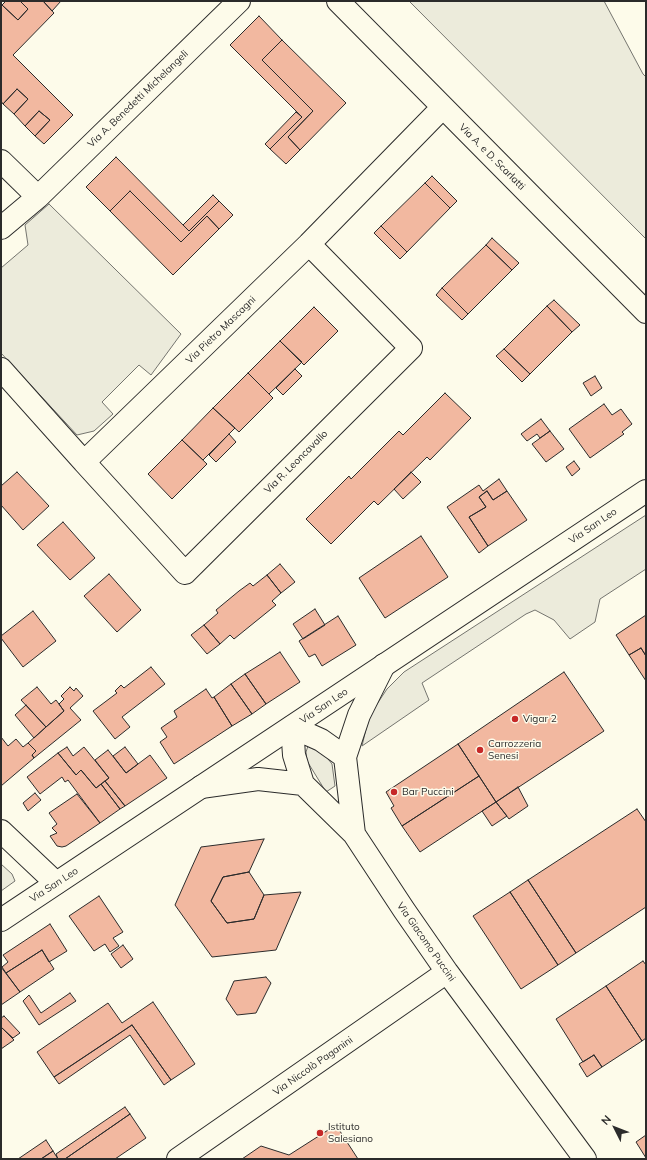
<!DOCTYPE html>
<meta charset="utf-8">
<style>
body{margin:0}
#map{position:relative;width:647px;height:1160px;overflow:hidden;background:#fdfbea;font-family:Mulish,sans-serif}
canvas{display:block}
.frame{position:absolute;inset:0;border:2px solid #2b2b2b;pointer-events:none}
.north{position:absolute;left:595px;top:1108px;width:40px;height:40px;-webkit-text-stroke:3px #fdfbea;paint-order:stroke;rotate:312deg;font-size:11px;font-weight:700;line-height:16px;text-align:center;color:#2b2b2b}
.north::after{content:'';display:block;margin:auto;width:14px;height:18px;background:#2b2b2b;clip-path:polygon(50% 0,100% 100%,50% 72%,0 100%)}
</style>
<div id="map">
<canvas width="647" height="1160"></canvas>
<div class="frame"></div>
<div class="north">N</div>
</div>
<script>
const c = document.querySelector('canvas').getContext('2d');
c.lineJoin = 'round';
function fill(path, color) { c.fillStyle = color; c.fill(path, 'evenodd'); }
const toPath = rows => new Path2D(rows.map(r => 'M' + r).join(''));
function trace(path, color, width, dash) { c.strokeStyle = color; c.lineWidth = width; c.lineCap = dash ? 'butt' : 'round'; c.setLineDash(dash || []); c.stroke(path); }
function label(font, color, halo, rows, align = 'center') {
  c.font = font + ' Mulish,sans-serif'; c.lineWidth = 3; c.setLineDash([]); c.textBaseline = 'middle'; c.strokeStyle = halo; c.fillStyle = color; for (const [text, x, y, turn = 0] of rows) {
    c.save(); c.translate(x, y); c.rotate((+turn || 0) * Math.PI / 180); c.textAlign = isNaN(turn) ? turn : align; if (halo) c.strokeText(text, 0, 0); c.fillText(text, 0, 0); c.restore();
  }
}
const green = toPath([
 [409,1,604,1,643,74,646,77,646,239,409,1],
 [49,204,181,334,151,375,139,365,102,402,113,414,94,431,77,435,1,353,1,268,28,245,25,225,49,204],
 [646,515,646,569,600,599,595,622,570,639,554,620,535,610,526,614,422,683,429,700,362,746,369,716,387,689,404,672,646,515],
 [308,746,321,750,332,764,335,786,326,792,307,761,306,752,308,746],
 [1,864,12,874,15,881,1,891,1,864]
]);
fill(green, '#ecebdb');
trace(green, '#74746e', 1);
const building = toPath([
 [6,1,20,1,28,9,18,20,2,5,6,1],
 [20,1,43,1,54,13,13,55,73,115,44,144,35,136,50,120,39,111,25,126,14,114,28,99,17,89,3,104,1,101,1,6,2,5,18,20,28,9,20,1],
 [43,1,61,1,52,11,43,1],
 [259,16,282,40,262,60,313,111,288,137,300,150,286,164,270,149,302,117,230,45,259,16],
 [282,40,346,103,300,150,288,137,313,111,262,60,282,40],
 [17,89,28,99,14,114,3,104,17,89],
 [39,111,50,120,35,136,25,126,39,111],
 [296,112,302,117,270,149,265,144,296,112],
 [116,157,189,231,219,201,233,215,219,229,207,216,181,242,130,191,110,211,86,187,116,157],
 [432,176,457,201,450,208,425,183,432,176],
 [425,183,450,208,407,252,381,226,425,183],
 [130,191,181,242,207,216,219,229,173,275,110,211,130,191],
 [213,195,219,201,189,231,183,225,213,195],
 [381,226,407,252,400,259,374,233,381,226],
 [492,238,519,263,512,270,486,245,492,238],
 [486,245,512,270,468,314,442,288,486,245],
 [442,288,468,314,462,320,436,295,442,288],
 [554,300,580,325,572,332,547,306,554,300],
 [547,306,572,332,530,374,504,349,547,306],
 [314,307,338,331,304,365,280,341,314,307],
 [280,341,302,362,269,394,248,373,280,341],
 [504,349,530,374,522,382,496,356,504,349],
 [295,369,302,376,283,395,276,388,295,369],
 [248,373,273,398,239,432,213,408,248,373],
 [595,376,602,388,591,396,583,383,595,376],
 [445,393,471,418,430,460,427,457,378,505,374,501,331,544,306,519,349,476,351,479,399,431,403,435,445,393],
 [604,404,612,415,621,409,632,424,622,432,624,434,590,458,569,429,604,404],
 [213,408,235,428,203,460,182,440,213,408],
 [541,419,550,431,540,438,537,434,527,441,521,434,541,419],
 [550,431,564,449,546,462,532,444,550,431],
 [229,434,236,442,216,462,209,455,229,434],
 [182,440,207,464,172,499,148,474,182,440],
 [574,461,580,469,572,476,566,467,574,461],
 [17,472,49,506,23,530,1,505,1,486,17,472],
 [411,472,421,482,403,499,394,489,411,472],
 [499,479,507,491,493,500,487,491,479,497,486,507,469,517,488,546,479,553,447,507,479,485,483,491,499,479],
 [487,491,493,500,507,491,527,520,488,546,469,517,486,507,479,497,487,491],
 [63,522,95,558,70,580,37,545,63,522],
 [421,536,448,577,385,618,359,578,421,536],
 [280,564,295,582,281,593,267,575,280,564],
 [109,574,141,610,117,632,84,596,109,574],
 [267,575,281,593,272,601,276,605,234,639,230,635,220,644,204,625,218,613,216,610,239,591,250,583,253,586,267,575],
 [315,609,325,625,303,639,293,624,315,609],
 [33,611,56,641,23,667,1,638,1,636,33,611],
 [646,615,646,656,641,648,629,655,616,635,646,615],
 [338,616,356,645,322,666,315,654,309,657,299,641,338,616],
 [204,625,220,644,207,654,191,635,204,625],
 [641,648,646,656,646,681,629,655,641,648],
 [280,652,300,682,266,704,245,674,280,652],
 [151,667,165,684,122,717,130,727,115,739,93,711,117,693,115,691,121,685,124,688,151,667],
 [564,672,604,731,496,802,458,744,564,672],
 [245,674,266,704,252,714,231,684,245,674],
 [231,684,252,714,232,726,214,697,231,684],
 [37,687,51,704,56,700,64,711,46,727,21,700,37,687],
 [70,687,74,691,76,688,83,696,70,708,81,720,34,758,32,755,36,751,28,743,64,711,59,704,64,699,61,696,70,687],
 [206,689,212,698,214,697,232,726,174,764,160,742,167,737,161,728,177,717,174,711,206,689],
 [26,705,46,727,34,738,15,715,26,705],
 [1,737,8,746,16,739,23,747,28,743,36,751,32,755,34,758,1,786,1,737],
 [458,744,479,776,402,826,391,808,394,806,386,792,458,744],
 [67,747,73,756,84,747,109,778,96,788,81,770,76,775,58,753,67,747],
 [125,747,138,764,126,773,113,756,125,747],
 [108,750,126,773,150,755,167,778,125,806,105,781,109,778,95,760,108,750],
 [58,753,76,775,81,770,96,788,101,784,120,809,100,823,68,780,65,782,62,777,40,794,27,777,58,753],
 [479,776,496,802,420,852,402,826,479,776],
 [105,781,125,806,120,809,101,784,105,781],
 [518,787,528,806,509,819,496,802,518,787],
 [35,793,41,800,28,811,23,803,35,793],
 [77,794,100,823,66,846,62,847,57,846,50,836,57,833,52,828,57,824,49,813,77,794],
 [496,802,507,816,492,826,482,811,496,802],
 [637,809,646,822,646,907,576,953,528,880,637,809],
 [264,839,249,872,223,877,211,901,227,923,254,919,264,895,301,892,276,950,212,957,175,905,191,869,201,847,264,839],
 [249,872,264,895,254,919,227,923,211,901,223,877,249,872],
 [528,880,576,953,558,965,510,892,528,880],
 [510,892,558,965,521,989,473,916,510,892],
 [99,896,123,932,113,938,119,946,110,952,105,944,94,951,69,916,99,896],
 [50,924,67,951,49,962,42,950,6,973,2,967,8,962,3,955,50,924],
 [123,945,133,959,121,968,111,954,123,945],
 [42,950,54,969,20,992,6,973,42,950],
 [643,961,646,965,646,1038,642,1041,606,986,643,961],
 [1,967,20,992,1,1005,1,967],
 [266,977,271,983,256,1013,237,1015,226,999,234,981,266,977],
 [606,986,642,1041,602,1067,594,1055,583,1062,556,1019,606,986],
 [70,993,76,1001,39,1025,23,1001,29,995,41,1013,70,993],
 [153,1002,195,1064,171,1080,132,1025,54,1077,37,1052,108,1003,122,1023,153,1002],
 [4,1016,20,1033,13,1038,1,1027,1,1018,4,1016],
 [132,1025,171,1080,164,1085,130,1035,59,1084,54,1077,132,1025],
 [1,1027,14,1040,1,1049,1,1027],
 [594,1055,602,1067,587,1077,579,1064,594,1055],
 [125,1107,130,1114,65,1159,58,1159,56,1154,125,1107],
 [130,1114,146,1138,115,1159,65,1159,130,1114],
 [336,1125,358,1159,242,1159,261,1146,289,1155,336,1125],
 [646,1135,646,1158,636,1142,646,1135],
 [46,1140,53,1151,41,1159,18,1159,46,1140],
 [53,1151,58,1159,41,1159,53,1151]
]);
fill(building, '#f2b8a0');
trace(building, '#2b2b2b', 1);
const street = toPath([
 [338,1,646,312],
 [1,161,38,197],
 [1,228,38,197,239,1],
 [1,369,84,462,309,244,443,107],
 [84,462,185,573,411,348,309,244],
 [345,757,359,715,384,665],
 [201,787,258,779,303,784],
 [1,831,56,883],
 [354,834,303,784,294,755,292,727,321,740,345,757,354,834,404,910,447,972,585,1159],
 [178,1159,447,972]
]);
const primary = toPath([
 [1,920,646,491]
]);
trace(street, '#2b2b2b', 24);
trace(primary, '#2b2b2b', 24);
trace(street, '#fdfbea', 22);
trace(primary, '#fdfbea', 22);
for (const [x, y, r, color] of [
 [515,719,4,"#c62828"],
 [480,750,4,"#c62828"],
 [394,792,4,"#c62828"],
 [320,1133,4,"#c62828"]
]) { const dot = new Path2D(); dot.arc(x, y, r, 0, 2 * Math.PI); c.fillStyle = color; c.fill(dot); trace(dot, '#fdfbea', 1.5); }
label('10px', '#2b2b2b', '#fdfbea', [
 ["Via A. Benedetti Michelangeli",138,99,-44],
 ["Via A. e D. Scarlatti",492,157,45],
 ["Via Pietro Mascagni",221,330,-44],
 ["Via R. Leoncavallo",296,462,-45],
 ["Via San Leo",593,526,-34],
 ["Via San Leo",324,706,-34],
 ["Via San Leo",54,885,-33],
 ["Via Giacomo Puccini",426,942,55],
 ["Via Niccolò Paganini",313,1066,-35]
]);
label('10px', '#2b2b2b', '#fdfbea', [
 ["Vigar 2",523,719],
 ["Carrozzeria",488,744],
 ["Senesi",488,756],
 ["Bar Puccini",402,792],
 ["Istituto",328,1127],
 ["Salesiano",328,1139]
], 'left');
</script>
